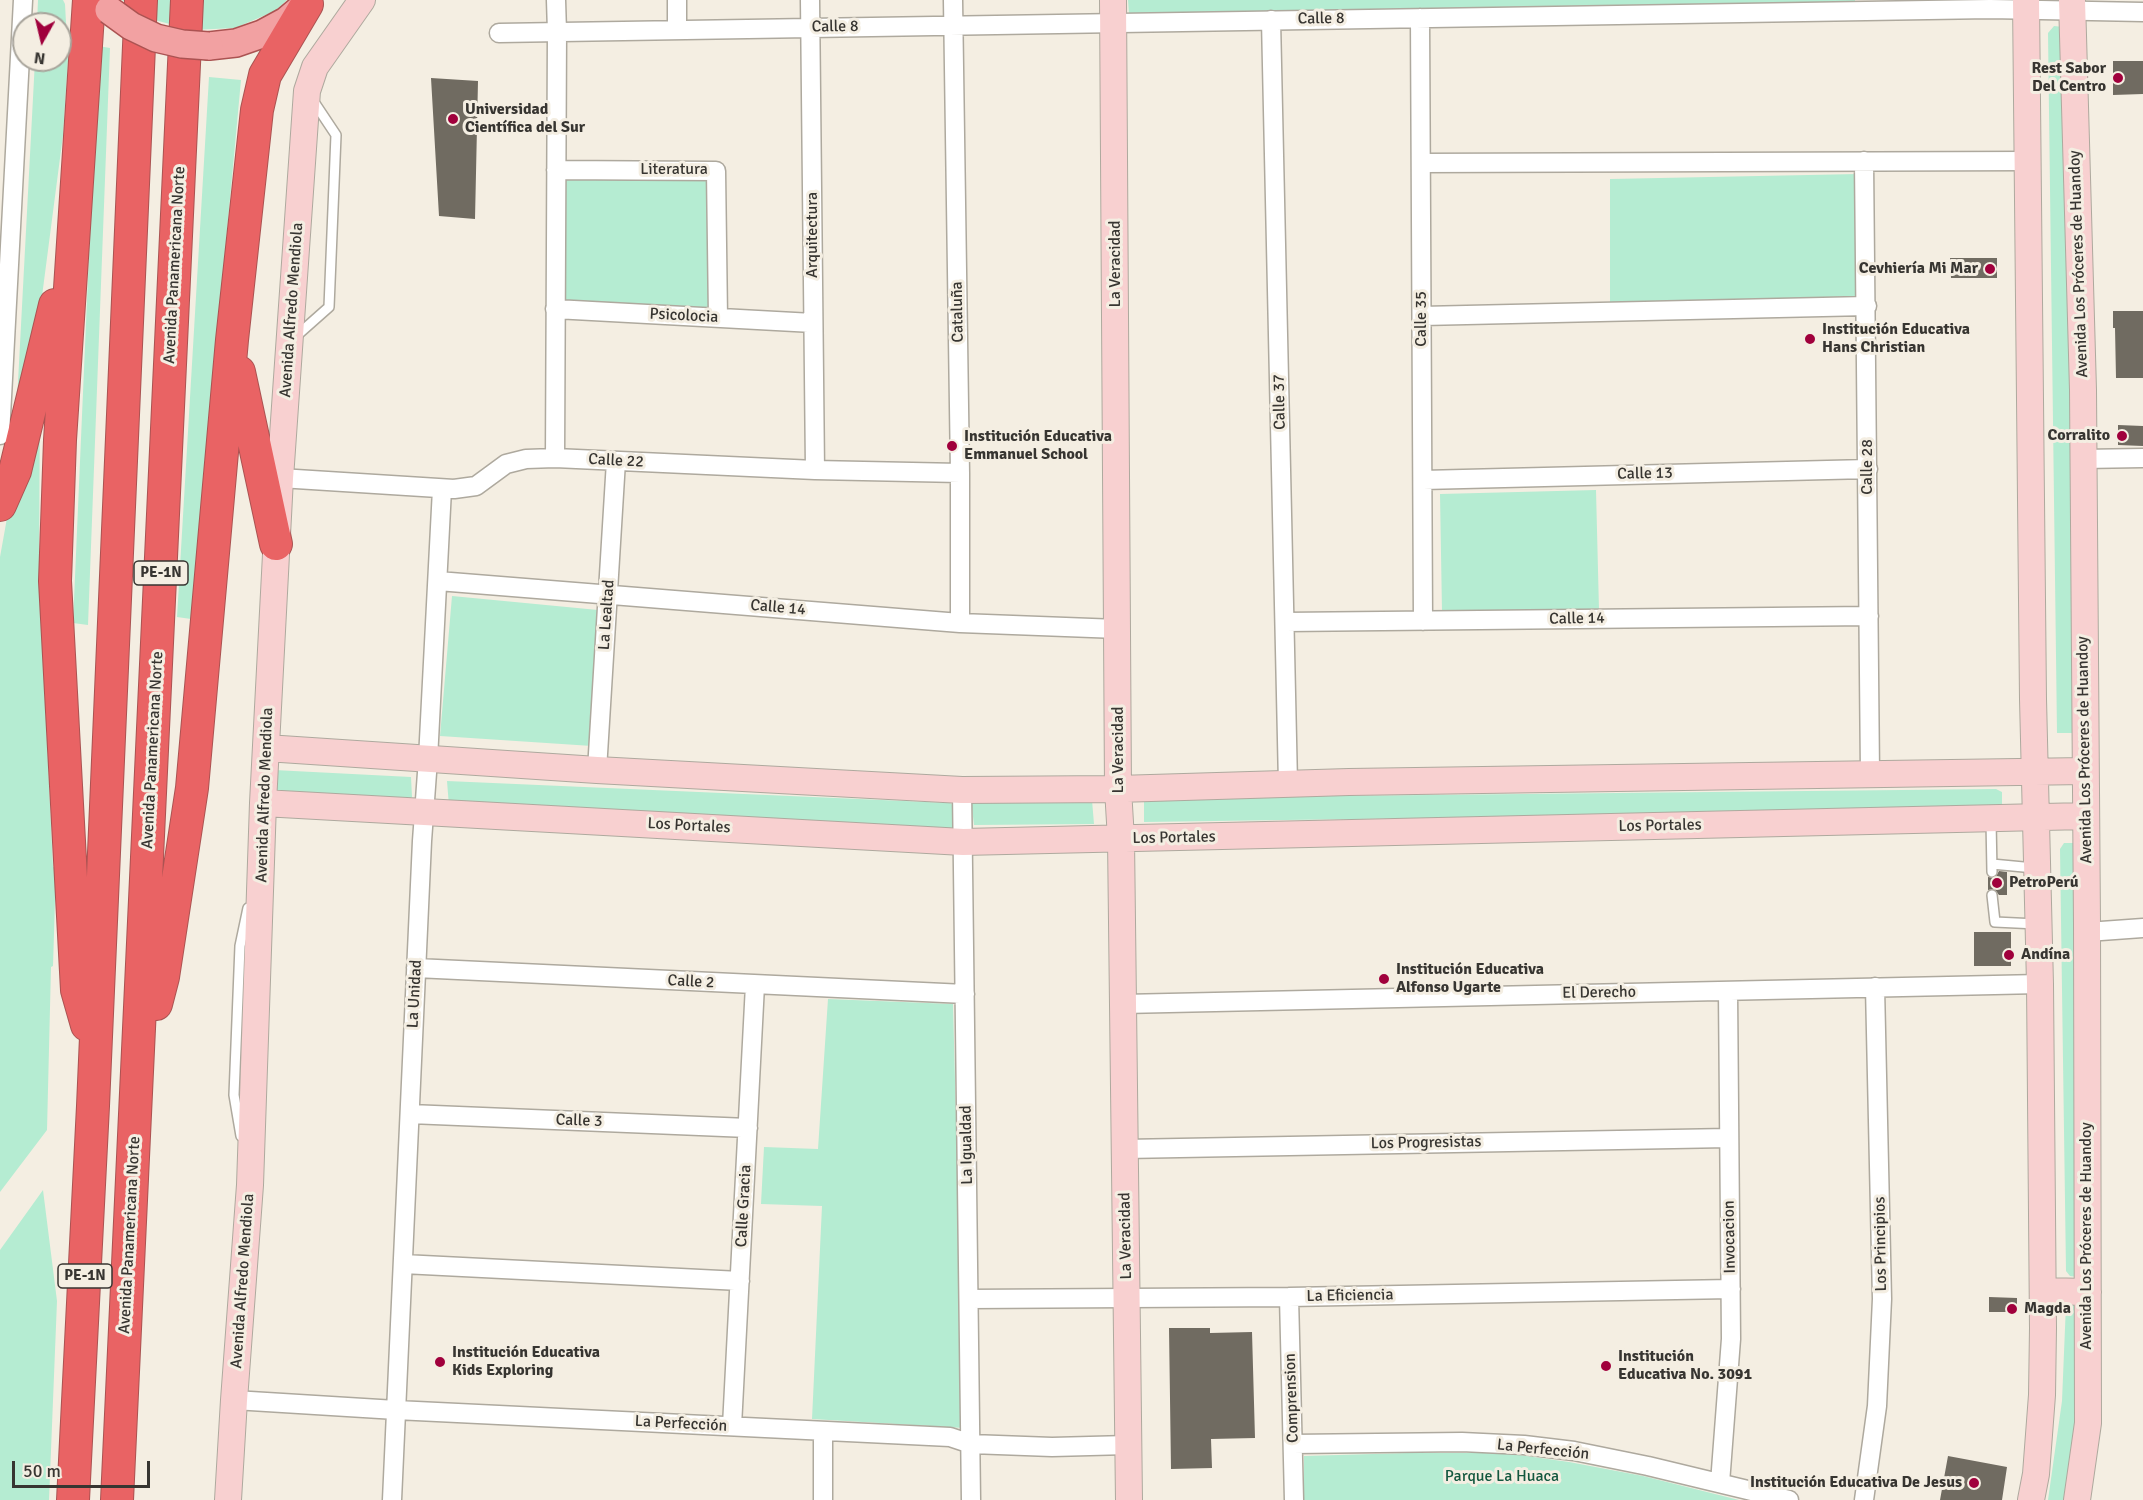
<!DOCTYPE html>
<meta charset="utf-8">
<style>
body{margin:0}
#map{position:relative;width:2143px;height:1500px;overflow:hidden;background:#f4eee2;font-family:Signika,sans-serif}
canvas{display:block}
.north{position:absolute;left:12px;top:12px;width:60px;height:60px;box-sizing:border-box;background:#f4eee2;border:2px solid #a8a49b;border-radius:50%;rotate:188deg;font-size:16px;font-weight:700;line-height:24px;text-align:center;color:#373531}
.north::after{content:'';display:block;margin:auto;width:21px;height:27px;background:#a0003c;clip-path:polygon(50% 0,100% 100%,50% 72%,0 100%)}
.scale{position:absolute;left:12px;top:1461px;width:138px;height:27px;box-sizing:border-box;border:3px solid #373531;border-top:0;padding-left:8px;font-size:18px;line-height:21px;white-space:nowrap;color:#373531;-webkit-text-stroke:4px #f4eee2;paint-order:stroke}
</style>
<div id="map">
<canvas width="2143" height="1500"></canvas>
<div class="north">N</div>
<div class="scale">50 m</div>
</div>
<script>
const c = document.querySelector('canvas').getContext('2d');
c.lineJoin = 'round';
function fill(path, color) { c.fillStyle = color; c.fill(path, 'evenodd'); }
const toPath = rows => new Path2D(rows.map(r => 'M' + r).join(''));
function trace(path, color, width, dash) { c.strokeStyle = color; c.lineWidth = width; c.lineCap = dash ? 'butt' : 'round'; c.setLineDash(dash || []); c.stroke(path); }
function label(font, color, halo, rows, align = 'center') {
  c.font = font + ' Signika,sans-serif'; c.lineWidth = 6; c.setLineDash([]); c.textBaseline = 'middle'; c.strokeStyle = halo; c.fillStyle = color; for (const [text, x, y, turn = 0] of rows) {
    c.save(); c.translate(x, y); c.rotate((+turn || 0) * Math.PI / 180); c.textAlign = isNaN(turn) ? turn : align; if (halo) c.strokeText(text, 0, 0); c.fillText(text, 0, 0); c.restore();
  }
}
fill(toPath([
 [38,0,63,0,65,4,68,60,63,135,38,327,17,401,35,60,60,60,60,24,37,24],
 [122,0,287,0,275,11,235,28,192,30,151,19],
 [1128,0,1855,0,1855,4,1129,14],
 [2054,26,2063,27,2067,34,2075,733,2057,733,2048,33],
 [98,46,110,48,88,625,73,623],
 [209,77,241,80,191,619,177,617],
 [1858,174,1860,296,1610,306,1610,179],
 [562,175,713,176,714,313,560,305],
 [40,385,39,573,53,867,56,868,53,966,51,967,47,1130,0,1192,0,557,7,518],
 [1596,490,1599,610,1442,612,1440,494],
 [452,596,598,610,592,746,440,736],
 [274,770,411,777,412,797,407,801,274,794],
 [447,781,950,803,956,807,958,826,952,830,449,806],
 [1996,789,2002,792,2002,808,1995,810,1144,822,1144,798],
 [971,799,1092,800,1094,824,974,825],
 [2064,843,2073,843,2079,850,2077,1277,2070,1276,2066,1271,2060,849],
 [828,999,953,1004,964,1428,812,1419,822,1206,761,1204,764,1147,818,1149],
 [43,1190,57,1301,49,1500,0,1500,0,1250],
 [2066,1304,2087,1305,2072,1500,2048,1500,2062,1401],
 [1407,1453,1505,1453,1569,1462,1643,1476,1739,1500,1304,1500,1304,1456]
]), '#b5ecd2');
fill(toPath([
 [2113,61,2143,61,2143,94,2113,95],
 [431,78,478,81,475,219,439,216],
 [1950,258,1997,258,1997,278,1951,278],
 [2113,311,2143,311,2143,378,2116,378,2115,328,2113,328],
 [2118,425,2143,426,2143,446,2118,445],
 [1999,871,2007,872,2007,895,1999,895,1994,889,1988,890,1988,877,1995,878],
 [1974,932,2011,932,2011,966,1974,966],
 [1989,1297,2017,1298,2017,1312,1989,1312],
 [1169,1328,1210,1328,1210,1333,1252,1332,1255,1438,1211,1439,1212,1468,1171,1469],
 [1948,1456,2007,1467,2002,1500,1940,1500]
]), '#706b61');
const lane = toPath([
 [294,338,329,307,336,135,312,99],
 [1991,821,1992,872],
 [1992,864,2034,868],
 [1992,895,1995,922,2037,924],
 [241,1136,234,1095,240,946,248,908]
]);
const street = toPath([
 [810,0,815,470],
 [953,0,960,473,960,623],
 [1420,18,1423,621],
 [1271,20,1288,784],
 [677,30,677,0],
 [499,33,1990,9,2143,12],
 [1864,161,1870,774],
 [1421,163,2028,161],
 [556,170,716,171,718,318],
 [555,309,813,323],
 [1422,316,1867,306],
 [0,435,23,0],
 [555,458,557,32,556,0],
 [2083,459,2143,458],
 [280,478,454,489,476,486,506,464,526,459,555,458,815,470,960,473],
 [1423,480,1868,469],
 [438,581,960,623,1118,629],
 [1285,622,1869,616],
 [597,770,616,461],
 [962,790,971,1500],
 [2087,932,2143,928],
 [416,968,965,994],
 [1123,1004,2040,984],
 [410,1114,748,1128],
 [1125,1149,1728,1138],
 [403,1264,740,1281],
 [1289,1297,1294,1500],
 [969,1299,1289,1297,1731,1289],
 [234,1400,396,1410,950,1437,971,1444,1052,1447,1128,1445],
 [732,1426,755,985],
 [1293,1444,1462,1442,1524,1445,1574,1451,1648,1466,1789,1500],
 [1720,1483,1731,1339,1728,991],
 [392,1500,422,841,428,759,442,489],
 [823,1500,823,1431],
 [1864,1500,1877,1406,1882,1299,1875,987]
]);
const secondary = toPath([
 [1113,0,1118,789,1121,839,1129,1500],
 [2026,0,2033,699,2040,984,2043,1328,2042,1395,2036,1474,2031,1500],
 [2072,0,2083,390,2087,923,2088,1423,2077,1500],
 [266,748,597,770,962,790,1118,789,1349,782,2085,771],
 [263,803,963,842,2086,816],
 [2043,1291,2088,1292],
 [228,1500,234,1400,250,1185,263,803,280,478,307,91,315,67,362,0]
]);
const primary = toPath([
 [209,46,236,43,262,34,286,21,305,5]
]);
const highway = toPath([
 [239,372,276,544],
 [0,505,15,471,55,305],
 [156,1004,163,977,192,788,232,340,257,110,265,75,307,4],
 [87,1025,77,990,55,581,60,440,89,0],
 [73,1500,93,1106,141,0],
 [117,1500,187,0]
]);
trace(lane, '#aea99e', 12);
trace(street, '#aea99e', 21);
trace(secondary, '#aea99e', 28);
trace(primary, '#ab5352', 30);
trace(highway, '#ab5352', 34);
trace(lane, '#fff', 9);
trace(street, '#fff', 18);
trace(secondary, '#f8d0d0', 26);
trace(primary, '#f2a1a2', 27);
trace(highway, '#e96364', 32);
const primaryBridge = toPath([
 [109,10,131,26,156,38,182,44,209,46]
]);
trace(primaryBridge, '#ab5352', 30, []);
trace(primaryBridge, '#f2a1a2', 27);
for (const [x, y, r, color] of [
 [2118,78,6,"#a0003c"],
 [453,119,6,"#a0003c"],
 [1990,269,6,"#a0003c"],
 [1810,339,6,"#a0003c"],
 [2122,436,6,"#a0003c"],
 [952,446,6,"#a0003c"],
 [1997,883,6,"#a0003c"],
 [2009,955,6,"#a0003c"],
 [1384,979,6,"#a0003c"],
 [2012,1309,6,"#a0003c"],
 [440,1362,6,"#a0003c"],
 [1606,1366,6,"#a0003c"],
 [1974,1483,6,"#a0003c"]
]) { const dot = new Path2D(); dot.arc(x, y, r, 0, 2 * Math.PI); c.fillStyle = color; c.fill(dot); trace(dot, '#f4eee2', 2); }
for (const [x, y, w] of [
 [161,573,54],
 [85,1276,54]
]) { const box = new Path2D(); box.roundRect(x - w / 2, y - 12, w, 24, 4.5); c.fillStyle = '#f4eee2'; c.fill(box); trace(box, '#373531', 1.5); }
label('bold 15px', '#373531', null, [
 ["PE-1N",161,573],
 ["PE-1N",85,1276]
]);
label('16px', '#373531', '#f4eee2', [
 ["Calle 8",1321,19,-1],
 ["Calle 8",835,27,-1],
 ["Literatura",674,170],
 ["Arquitectura",813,235,-90],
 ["La Veracidad",1116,264,-90],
 ["Avenida Los Próceres de Huandoy",2079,264,-92],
 ["Avenida Panamericana Norte",175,265,-87],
 ["Avenida Alfredo Mendiola",292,310,-86],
 ["Cataluña",958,312,-91],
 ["Psicolocia",684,316,3],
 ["Calle 35",1422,319,-90],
 ["Calle 37",1280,402,-91],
 ["Calle 22",616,461,3],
 ["Calle 28",1868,467,-90],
 ["Calle 13",1645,474,-1],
 ["Calle 14",778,608,5],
 ["La Lealtad",607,615,-86],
 ["Calle 14",1577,619,-1],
 ["Avenida Panamericana Norte",153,750,-87],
 ["La Veracidad",1119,750,-90],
 ["Avenida Los Próceres de Huandoy",2085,750,-91],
 ["Avenida Alfredo Mendiola",265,795,-88],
 ["Los Portales",689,826,3],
 ["Los Portales",1660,826,-1],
 ["Los Portales",1174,838,-1],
 ["Calle 2",691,982,3],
 ["El Derecho",1599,993,-1],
 ["La Unidad",415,994,-87],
 ["Calle 3",579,1121,2],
 ["Los Progresistas",1426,1143,-1],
 ["La Igualdad",967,1145,-91],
 ["Calle Gracia",744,1206,-87],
 ["Avenida Panamericana Norte",130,1235,-87],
 ["La Veracidad",1126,1236,-91],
 ["Avenida Los Próceres de Huandoy",2087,1236,-90],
 ["Invocacion",1730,1237,-91],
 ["Los Principios",1881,1244,-91],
 ["Avenida Alfredo Mendiola",243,1281,-86],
 ["La Eficiencia",1350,1296,-1],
 ["Comprension",1292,1398,-92],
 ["La Perfección",681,1424,3],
 ["La Perfección",1543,1450,6]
]);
label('bold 16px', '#373531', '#f4eee2', [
 ["Rest Sabor",2106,69,"right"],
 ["Del Centro",2106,87,"right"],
 ["Universidad",465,110],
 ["Científica del Sur",465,128],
 ["Cevhiería Mi Mar",1978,269,"right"],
 ["Institución Educativa",1822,330],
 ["Hans Christian",1822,348],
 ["Corralito",2110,436,"right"],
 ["Institución Educativa",964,437],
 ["Emmanuel School",964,455],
 ["PetroPerú",2009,883],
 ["Andína",2021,955],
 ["Institución Educativa",1396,970],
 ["Alfonso Ugarte",1396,988],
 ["Magda",2024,1309],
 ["Institución Educativa",452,1353],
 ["Kids Exploring",452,1371],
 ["Institución",1618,1357],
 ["Educativa No. 3091",1618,1375],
 ["Institución Educativa De Jesus",1962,1483,"right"]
], 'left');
label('16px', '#13583f', '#f4eee2', [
 ["Parque La Huaca",1502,1477]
]);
</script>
